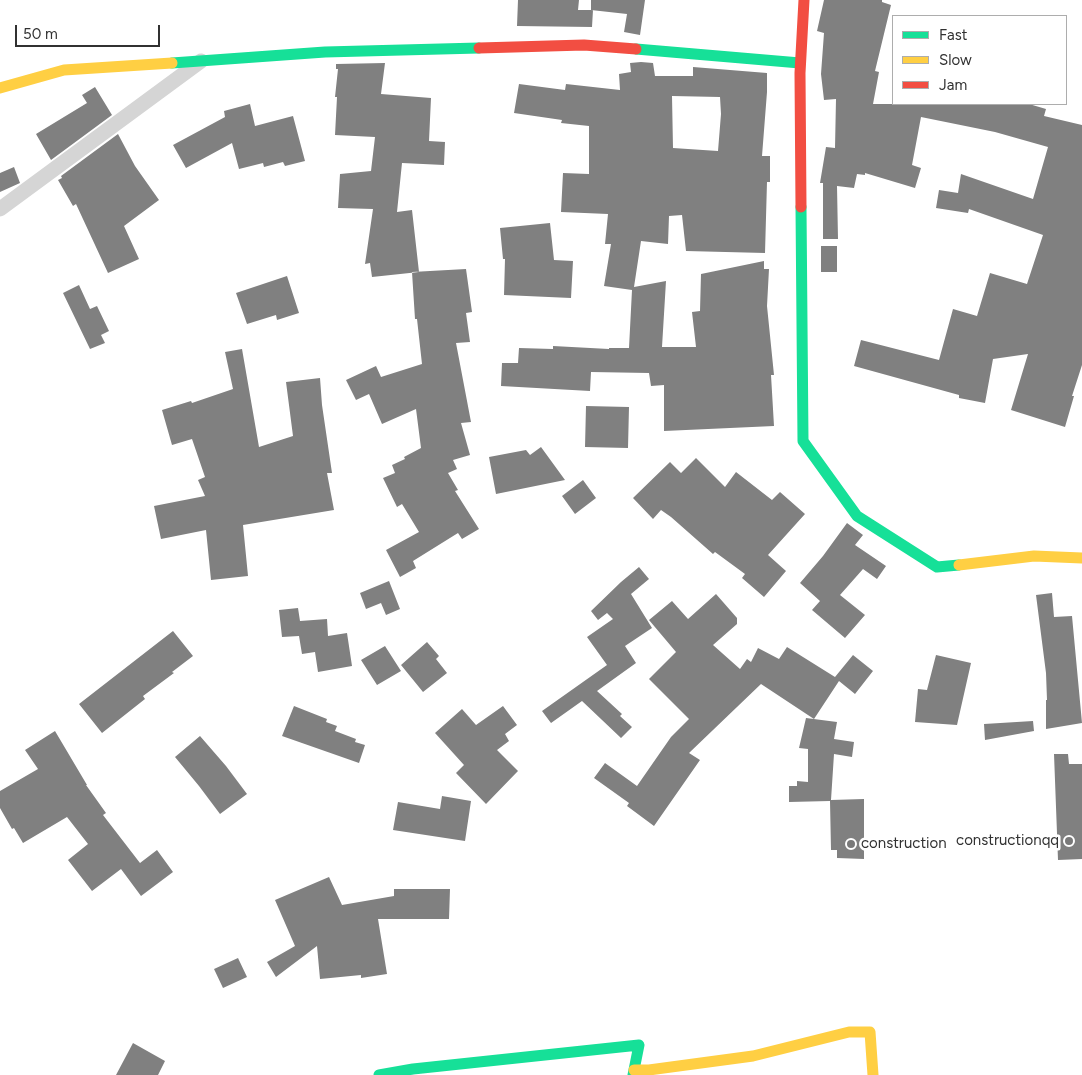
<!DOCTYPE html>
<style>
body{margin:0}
#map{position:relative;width:1082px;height:1075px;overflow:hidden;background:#fff;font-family:Figtree,sans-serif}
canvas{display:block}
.legend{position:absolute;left:892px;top:15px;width:175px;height:90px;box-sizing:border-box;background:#fff;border:1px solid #adadad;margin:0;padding:6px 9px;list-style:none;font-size:15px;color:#313131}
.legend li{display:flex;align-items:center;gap:10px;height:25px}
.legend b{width:25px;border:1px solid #adadad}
.scale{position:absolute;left:15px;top:25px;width:145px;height:22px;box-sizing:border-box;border:2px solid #313131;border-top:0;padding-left:6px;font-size:15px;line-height:18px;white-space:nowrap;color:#313131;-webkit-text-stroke:4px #fff;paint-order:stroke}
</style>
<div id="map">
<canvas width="1082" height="1075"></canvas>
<ul class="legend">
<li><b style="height:6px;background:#16e098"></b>Fast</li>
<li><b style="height:6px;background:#ffcf43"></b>Slow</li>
<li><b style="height:6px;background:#f24e42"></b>Jam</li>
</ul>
<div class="scale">50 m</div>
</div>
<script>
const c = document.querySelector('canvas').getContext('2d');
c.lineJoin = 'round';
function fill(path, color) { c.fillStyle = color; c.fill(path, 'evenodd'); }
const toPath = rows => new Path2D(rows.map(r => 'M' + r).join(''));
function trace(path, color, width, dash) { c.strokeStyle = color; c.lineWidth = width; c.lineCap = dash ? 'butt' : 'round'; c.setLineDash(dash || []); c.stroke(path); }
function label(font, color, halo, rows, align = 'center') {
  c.font = font + ' Figtree,sans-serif'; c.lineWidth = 5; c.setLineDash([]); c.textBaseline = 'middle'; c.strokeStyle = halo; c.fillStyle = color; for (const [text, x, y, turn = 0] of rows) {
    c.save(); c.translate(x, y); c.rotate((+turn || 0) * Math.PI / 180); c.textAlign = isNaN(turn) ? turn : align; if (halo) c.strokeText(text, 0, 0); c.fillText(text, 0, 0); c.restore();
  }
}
fill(toPath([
 [518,0,579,0,578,10,593,10,592,27,517,26],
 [591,0,645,0,640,35,624,32,627,14,591,10],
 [824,0,882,0,882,2,891,5,875,71,879,72,873,104,1029,104,1046,109,1044,116,1082,125,1082,365,1072,396,1074,396,1065,427,1011,410,1028,354,993,359,985,403,959,398,959,395,854,366,861,340,939,360,953,309,977,316,990,273,1027,284,1043,235,969,209,968,213,936,208,939,190,958,193,961,174,1033,199,1048,147,995,132,921,117,912,165,921,168,915,188,865,173,865,175,857,174,854,188,837,186,838,239,823,239,823,183,820,183,826,147,835,148,836,99,824,100,821,74,824,33,817,31],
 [641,62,653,63,655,76,693,76,693,67,767,73,767,92,762,156,770,156,770,182,767,182,765,253,686,251,682,215,669,216,668,244,641,241,634,287,666,281,662,347,696,347,692,312,700,311,701,274,764,261,764,269,769,269,767,306,774,375,771,375,774,426,664,431,664,385,651,386,649,373,591,372,590,391,501,386,502,363,518,363,519,348,553,349,553,346,609,349,609,348,629,348,632,290,604,286,611,244,605,244,608,214,561,212,563,173,589,174,589,126,561,123,562,120,514,113,519,84,565,90,566,84,620,90,619,74,631,72,630,63],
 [672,96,720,97,721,114,718,151,673,148],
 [385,63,381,94,431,98,429,141,445,142,444,165,402,163,397,212,412,210,419,272,372,277,370,263,365,264,373,209,338,208,340,174,371,171,375,137,335,135,337,97,335,97,338,69,336,69,336,64],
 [95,87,112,115,51,160,36,134,87,103,82,95],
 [250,104,255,126,293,116,305,161,285,166,283,162,264,167,263,163,239,169,232,143,186,168,173,145,225,117,224,111],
 [118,134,135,166,159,200,124,226,139,259,108,273,76,204,73,206,58,180,62,178,61,176],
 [14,167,20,183,0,192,0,173],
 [550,223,554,260,573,261,571,298,504,295,505,259,503,259,500,228],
 [821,246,837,246,837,272,821,272],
 [466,269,472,312,466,313,470,342,456,343,471,422,461,423,470,455,453,460,457,469,448,473,458,490,455,491,479,529,462,539,458,533,413,561,416,568,400,577,386,550,419,532,402,504,397,507,383,478,395,473,392,465,405,459,404,457,421,448,416,409,382,424,369,394,356,400,346,380,376,366,381,377,422,364,417,319,415,319,412,272],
 [287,276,299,313,277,320,276,315,247,324,236,293],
 [79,285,90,309,97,306,109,331,101,335,105,343,90,349,63,293],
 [242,349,259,447,293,436,286,382,320,378,322,405,332,473,327,473,334,510,243,525,248,576,211,580,206,530,161,539,154,506,205,496,198,480,205,477,192,439,172,445,162,410,191,401,192,403,233,389,225,352],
 [586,406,629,407,628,448,585,447],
 [541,447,565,480,496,494,489,457,526,450,530,455],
 [696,458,725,487,736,472,772,500,780,492,805,514,768,555,786,571,764,597,742,578,745,574,715,552,713,554,671,517,661,510,653,519,633,498,670,462,681,473],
 [583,480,596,498,575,514,562,496],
 [847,523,863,535,855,545,886,566,877,579,863,569,840,595,865,615,845,638,812,610,820,601,800,583,823,556],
 [639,567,649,579,631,594,652,628,625,646,636,663,597,691,622,714,620,716,632,727,621,738,582,701,551,723,542,711,607,665,587,637,613,619,607,613,598,620,591,611,621,582],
 [389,581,400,609,386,615,381,603,366,609,360,593],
 [1052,593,1054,617,1072,616,1082,723,1046,729,1046,700,1047,700,1046,673,1036,595],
 [716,594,737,618,737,624,713,645,740,669,747,659,751,662,758,648,779,659,787,647,835,677,853,655,873,671,855,694,839,681,814,719,761,684,689,753,700,760,654,826,627,806,629,803,594,778,605,763,637,786,671,737,689,719,649,679,676,652,649,620,672,601,688,619],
 [298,608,300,621,327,619,328,636,347,633,352,666,318,672,315,652,302,654,299,636,282,637,279,610],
 [173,631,193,656,172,672,174,673,143,696,145,699,102,733,79,704],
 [427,642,439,656,436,659,447,673,423,692,401,665],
 [385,646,401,671,377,685,361,660],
 [936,655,971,663,957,725,915,722,918,689,927,690],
 [294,706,327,719,326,722,337,726,335,731,356,739,355,742,365,745,359,763,282,736],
 [503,706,517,725,505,734,509,741,497,750,518,771,486,804,456,773,464,765,435,733,462,709,476,725],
 [806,718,837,722,834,739,854,742,852,757,834,754,831,800,864,799,864,859,837,858,837,850,831,850,830,801,789,802,789,786,797,786,797,781,808,782,808,749,799,748],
 [1033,721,1034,731,985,740,984,724],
 [55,731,87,785,86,785,106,813,103,815,140,863,157,850,173,872,141,896,121,869,92,891,68,860,88,844,67,817,23,843,14,828,12,829,0,808,0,791,38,769,25,750],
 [200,736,226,766,247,794,220,814,199,786,175,757],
 [1054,754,1068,754,1069,764,1082,764,1082,859,1058,860],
 [442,796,471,801,465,841,393,830,398,802,440,809],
 [329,877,342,905,394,896,394,889,450,889,449,919,378,919,387,974,361,978,361,975,320,979,317,946,276,977,267,962,295,946,275,900],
 [238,958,247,977,223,988,214,969],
 [133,1043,165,1061,158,1075,116,1075]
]), '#808080');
trace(toPath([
 [0,209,201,61]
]), '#d5d5d5', 15);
trace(toPath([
 [636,49,800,63],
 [172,63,325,52,479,48],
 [801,207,803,441,857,516,937,567,959,565],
 [379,1075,413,1069,639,1045,633,1075]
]), '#16e098', 11);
trace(toPath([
 [0,88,64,70,172,63],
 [959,565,1034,556,1082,558],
 [634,1070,649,1070,753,1056,849,1032,870,1032,873,1075]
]), '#ffcf43', 11);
trace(toPath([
 [479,48,584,45,636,49],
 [801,207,800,73,804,0]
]), '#f24e42', 11);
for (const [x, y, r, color] of [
 [1069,841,5,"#797979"],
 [851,844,5,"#797979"]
]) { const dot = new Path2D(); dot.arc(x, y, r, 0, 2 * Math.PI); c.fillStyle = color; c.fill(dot); trace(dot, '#fff', 2); }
label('15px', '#313131', '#fff', [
 ["constructionqq",1059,841],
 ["construction",861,844,"left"]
], 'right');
</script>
